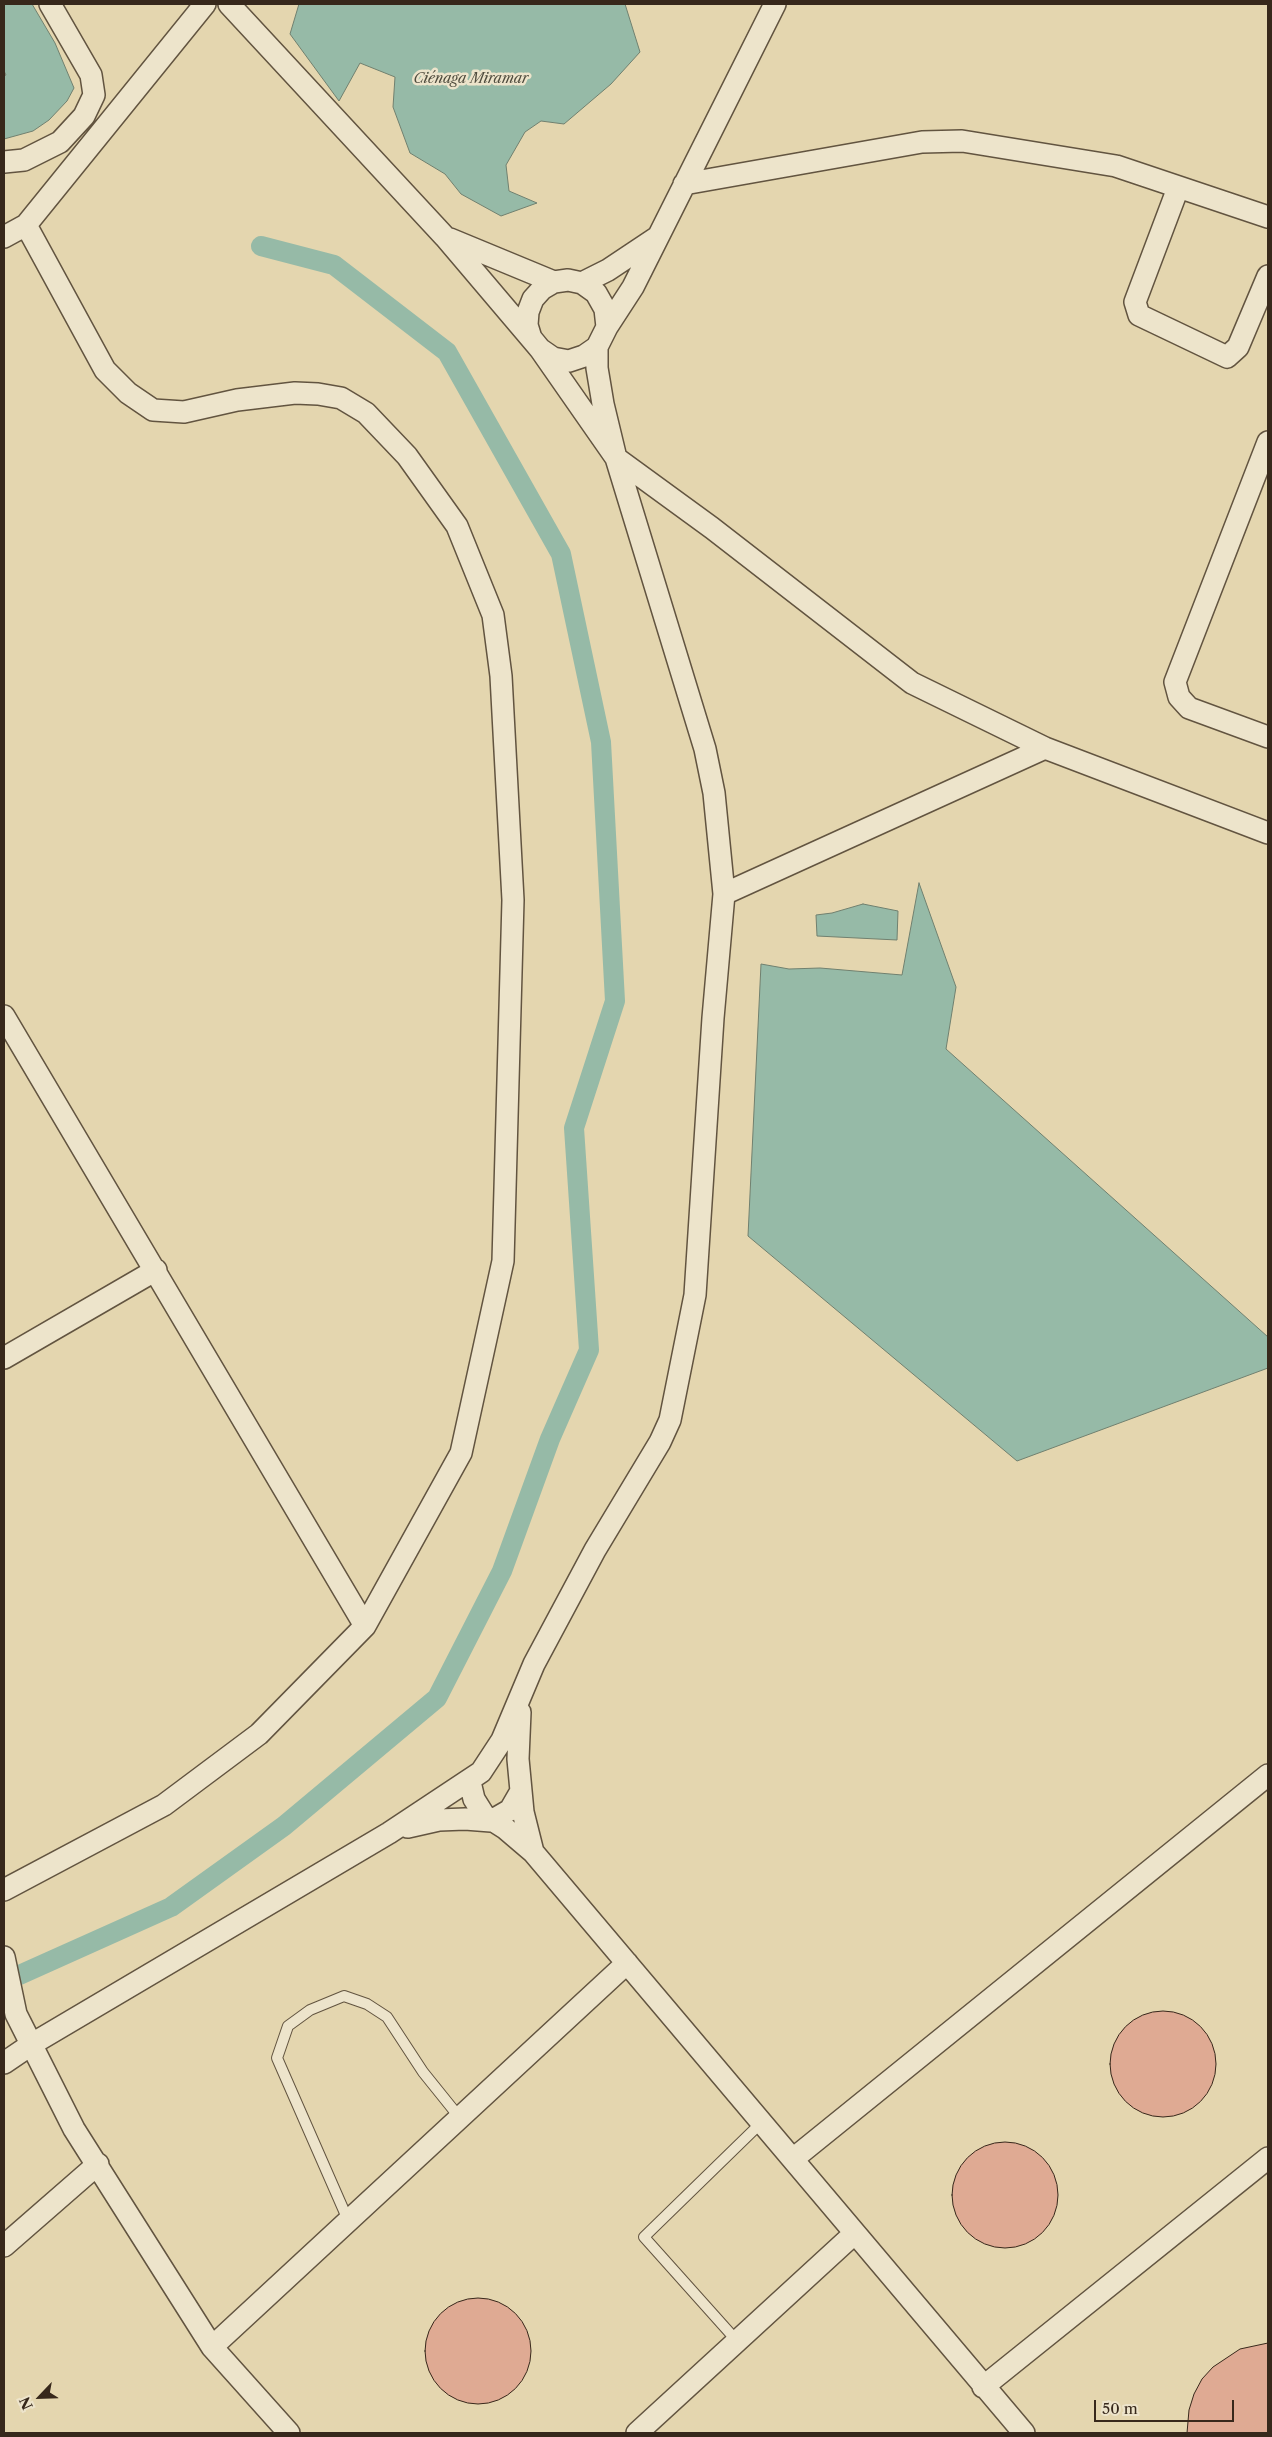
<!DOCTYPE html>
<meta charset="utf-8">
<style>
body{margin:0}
#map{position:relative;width:1272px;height:2437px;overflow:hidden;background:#e4d6af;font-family:"Libre Caslon Text",serif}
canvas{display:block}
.frame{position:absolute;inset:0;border:5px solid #37281b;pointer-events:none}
.north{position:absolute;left:15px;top:2372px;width:50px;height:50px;-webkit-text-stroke:4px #ede4cb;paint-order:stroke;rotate:246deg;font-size:14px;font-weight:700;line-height:20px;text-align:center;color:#37281b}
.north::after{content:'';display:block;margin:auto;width:18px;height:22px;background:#37281b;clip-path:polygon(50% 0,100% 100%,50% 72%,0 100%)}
.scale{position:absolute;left:1094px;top:2400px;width:140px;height:22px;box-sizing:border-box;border:2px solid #37281b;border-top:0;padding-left:6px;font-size:15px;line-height:18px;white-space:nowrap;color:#37281b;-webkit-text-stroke:4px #ede4cb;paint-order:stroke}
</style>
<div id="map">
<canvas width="1272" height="2437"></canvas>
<div class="frame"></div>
<div class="north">N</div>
<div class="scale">50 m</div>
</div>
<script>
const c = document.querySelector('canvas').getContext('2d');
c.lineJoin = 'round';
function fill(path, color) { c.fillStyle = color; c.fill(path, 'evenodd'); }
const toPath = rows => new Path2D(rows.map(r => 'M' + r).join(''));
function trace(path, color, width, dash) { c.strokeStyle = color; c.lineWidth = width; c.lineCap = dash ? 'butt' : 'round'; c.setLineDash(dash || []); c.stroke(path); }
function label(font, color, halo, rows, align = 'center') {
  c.font = font + ' "Libre Caslon Text",serif'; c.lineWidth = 5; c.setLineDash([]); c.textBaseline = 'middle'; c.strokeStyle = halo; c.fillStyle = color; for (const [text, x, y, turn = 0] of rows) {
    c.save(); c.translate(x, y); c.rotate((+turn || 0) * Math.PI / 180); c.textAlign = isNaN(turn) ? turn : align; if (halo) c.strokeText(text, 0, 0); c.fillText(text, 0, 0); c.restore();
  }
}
const water = toPath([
 [4,4,32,4,55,43,74,88,67,101,49,120,33,131,4,139,4,76,6,75,4,71,4,4],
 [299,4,625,4,640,52,611,84,564,124,541,121,525,132,506,165,509,191,537,203,501,216,461,194,445,174,410,153,393,107,395,77,360,63,339,101,290,34,299,4],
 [919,883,956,987,946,1049,1268,1337,1268,1368,1017,1461,748,1236,761,964,789,969,820,968,902,975,919,883],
 [863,904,898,911,897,940,817,936,816,915,832,913,863,904]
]);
fill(water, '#96baa7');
trace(water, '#70806f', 1);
trace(toPath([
 [4,1982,171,1907,284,1826,437,1698,502,1571,550,1439,589,1350,574,1128,615,1001,601,742,561,554,447,352,334,265,261,246]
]), '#96baa7', 20);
const building = toPath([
 '1110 2064a53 53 0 1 1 106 0a53 53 0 1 1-106 0Z',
 '952 2195a53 53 0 1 1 106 0a53 53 0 1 1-106 0Z',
 '425 2351a53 53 0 1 1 106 0a53 53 0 1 1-106 0Z',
 [1268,2343,1268,2433,1187,2433,1189,2410,1194,2394,1202,2379,1213,2367,1240,2349,1268,2343]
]);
fill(building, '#dfaa93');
trace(building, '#37281b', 1);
const lane = toPath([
 [348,2220,277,2058,288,2026,310,2010,344,1996,367,2004,387,2017,423,2072,460,2118],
 [737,2341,644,2237,762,2122]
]);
const street = toPath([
 [229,4,445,237,540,349,553,358,569,361,584,356,597,347,607,327,605,309,596,293,582,283,568,280,554,282,542,289,533,299,528,312,527,325,531,338,540,349,616,458,712,528,912,683,1045,748,1268,833],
 [4,162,24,160,60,142,84,116,94,95,91,75,50,4],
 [684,184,922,142,962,141,1116,166,1268,217],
 [1178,188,1135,302,1139,315,1227,357,1238,347,1268,276],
 [4,237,26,225],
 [450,239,554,282],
 [582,283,608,270,656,238],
 [607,327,633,287,775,4],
 [1268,442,1175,682,1179,697,1189,708,1268,737],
 [724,894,1045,748],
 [4,1016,365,1626],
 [4,1358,156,1270],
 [520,1712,518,1759,523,1812,533,1852],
 [470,1782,474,1799,484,1815,506,1829,533,1852,1024,2433],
 [408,1827,439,1820,465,1819,491,1821,510,1810,521,1791],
 [4,1890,164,1805,259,1734,365,1626,461,1453,503,1261,513,900,501,676,493,615,457,526,407,456,366,413,341,398,318,394,295,393,237,400,184,412,153,410,128,393,105,370,26,225,205,4],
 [4,1957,16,2014,74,2129,212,2347,289,2433],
 [4,2063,32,2044,389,1833,481,1772,502,1740,534,1664,595,1550,660,1442,670,1420,695,1295,713,1018,724,894,714,793,705,749,616,458,603,404,597,368,597,347],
 [793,2159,1268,1775],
 [4,2246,98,2164],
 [212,2347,627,1963],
 [983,2387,1268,2158],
 [637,2433,855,2233]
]);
trace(lane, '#625440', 12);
trace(street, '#625440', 24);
trace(lane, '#ede4cb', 10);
trace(street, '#ede4cb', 21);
label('italic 14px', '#4f4c3e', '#ede4cb', [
 ["Ciénaga Miramar",471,79]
]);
</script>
